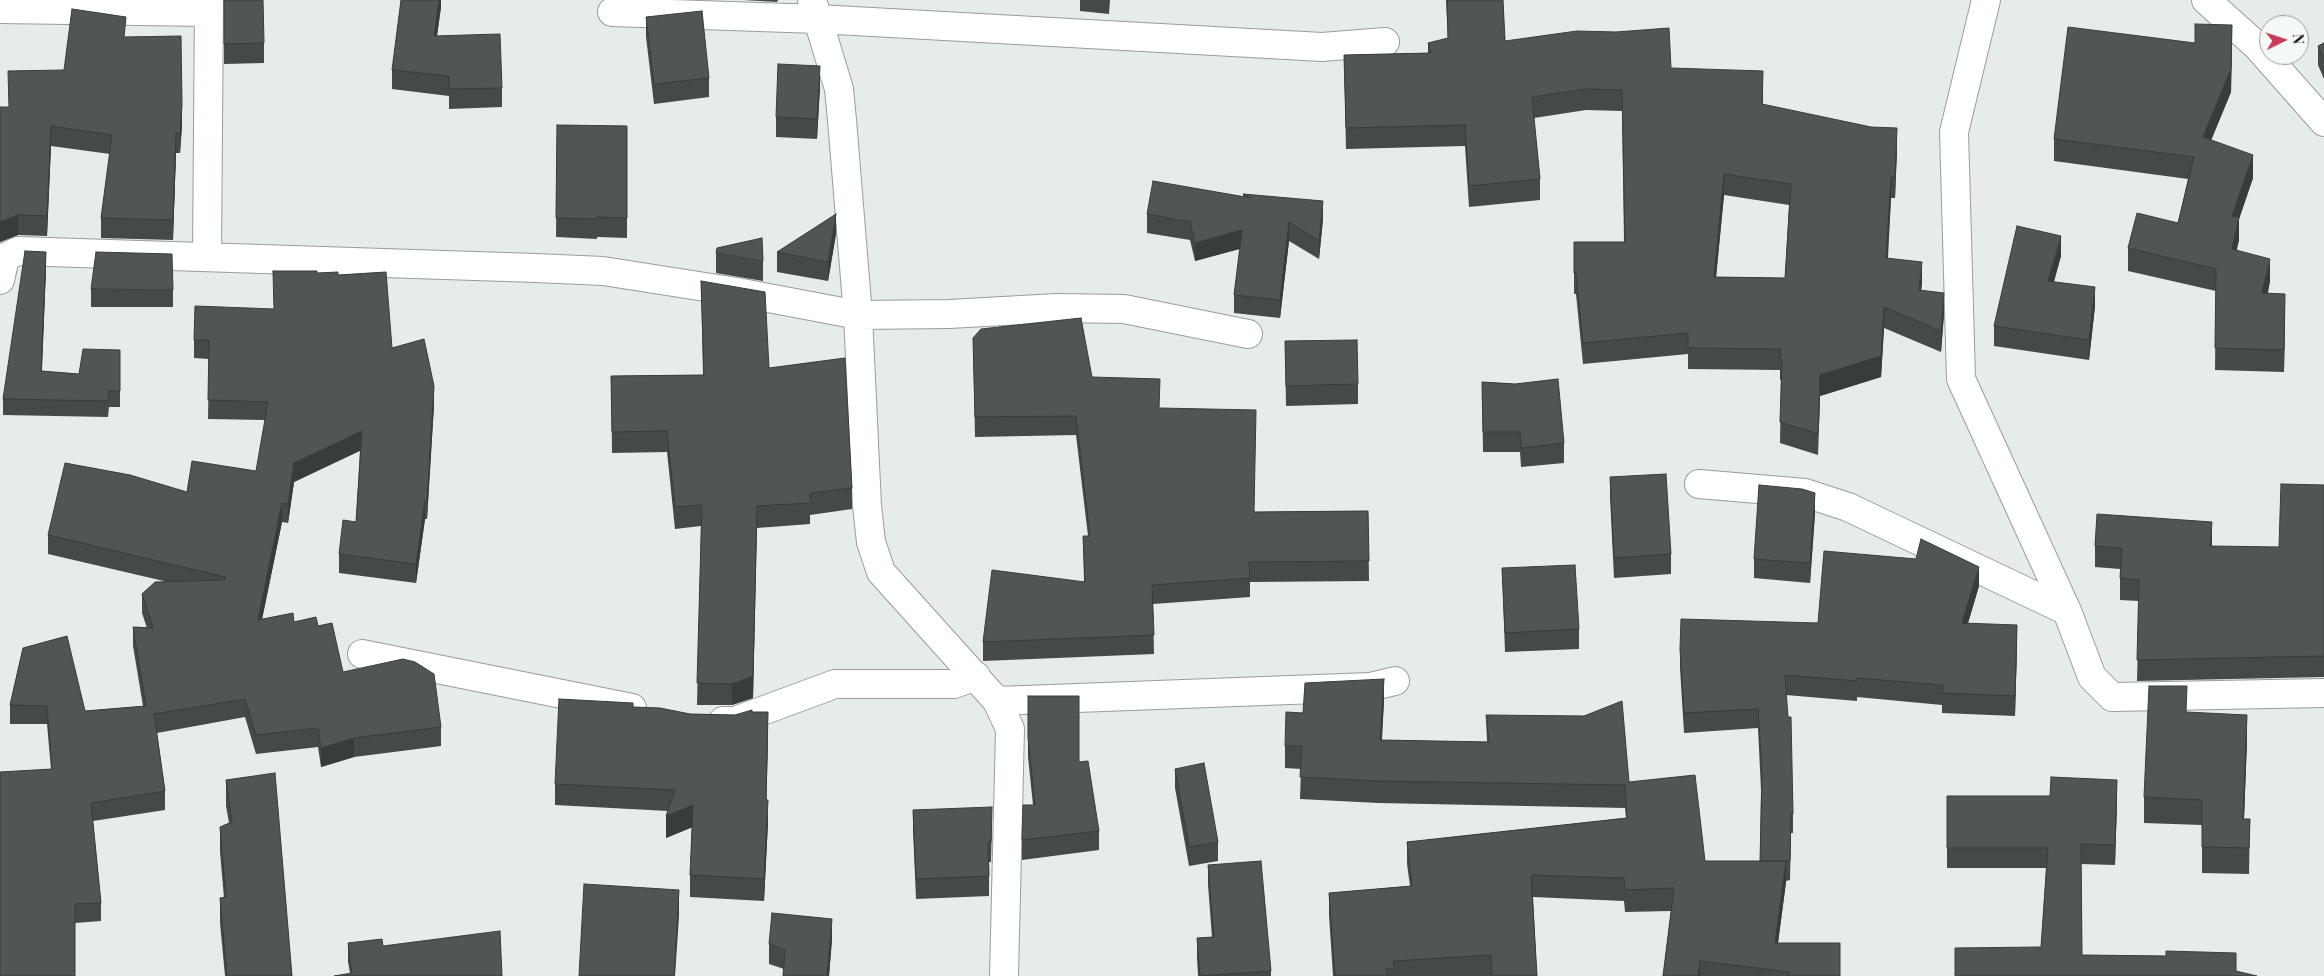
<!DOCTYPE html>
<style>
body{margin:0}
#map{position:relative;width:2324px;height:976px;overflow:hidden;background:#e6ede9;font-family:"Playfair Display",serif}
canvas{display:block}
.north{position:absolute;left:2259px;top:15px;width:50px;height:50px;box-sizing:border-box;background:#f3faf6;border:1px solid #989d9a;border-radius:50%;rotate:86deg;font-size:14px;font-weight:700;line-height:20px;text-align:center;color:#0f1110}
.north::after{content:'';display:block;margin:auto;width:18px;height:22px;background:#c93958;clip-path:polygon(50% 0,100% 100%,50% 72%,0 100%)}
</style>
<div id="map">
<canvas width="2324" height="976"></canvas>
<div class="north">N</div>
</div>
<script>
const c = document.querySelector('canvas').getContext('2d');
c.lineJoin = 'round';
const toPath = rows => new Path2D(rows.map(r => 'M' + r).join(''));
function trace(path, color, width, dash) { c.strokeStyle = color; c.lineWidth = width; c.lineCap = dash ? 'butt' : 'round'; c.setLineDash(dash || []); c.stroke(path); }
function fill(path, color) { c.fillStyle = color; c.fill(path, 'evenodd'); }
const minor = toPath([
 [812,0,839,89,842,120,858,315,867,506,871,542,881,572,997,701,1010,729,1004,976],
 [1986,0,1954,132,1961,379,2067,611,2092,677,2112,697,2324,693],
 [2206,0,2257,46,2324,122],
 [0,9,208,12],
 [612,12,818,19,1322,47,1385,42],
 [207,257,209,0],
 [0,280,5,257,18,251,536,268,603,271,737,292,858,315,949,314,1057,308,1124,309,1248,334],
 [1699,484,1805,493,1848,507,2067,611],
 [362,654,632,708],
 [997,701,1370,687,1395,681],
 [723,721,735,721,835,684,954,684,976,676]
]);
trace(minor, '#979e9a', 30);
trace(minor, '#fff', 28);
fill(toPath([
 [224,0,264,43,264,63,224,64],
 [441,0,441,7,437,36,502,88,502,107,449,109,449,96,392,89,392,70],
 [743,0,778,0,777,2],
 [1080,0,1110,0,1109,14,1080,11],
 [1446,0,1503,0,1505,41,1671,68,1763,92,1763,104,1897,149,1895,198,1891,198,1888,258,1922,283,1921,290,1944,314,1941,352,1884,328,1881,377,1820,396,1818,455,1780,443,1781,380,1780,380,1780,370,1688,369,1688,354,1583,364,1576,294,1574,294,1574,242,1624,242,1622,111,1586,110,1534,118,1540,179,1540,200,1469,207,1465,146,1346,149,1344,55,1428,53,1428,43,1448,39],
 [1724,195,1789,205,1785,278,1716,277],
 [646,17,709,78,709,97,654,104,646,37],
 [126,37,182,125,180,153,176,153,173,240,101,238,101,218,110,154,51,146,47,236,18,235,0,242,0,107,9,107,64,70],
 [2195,43,2232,47,2231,92,2211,140,2253,178,2239,219,2239,240,2236,251,2270,281,2268,293,2285,316,2284,372,2215,370,2216,291,2128,271,2128,248,2178,223,2188,179,2054,161,2054,139],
 [2324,43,2324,79,2318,65,2318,46],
 [820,86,817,139,776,137,776,117],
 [557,125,627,126,627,238,597,237,597,239,556,237],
 [1243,194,1323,219,1319,259,1289,241,1280,318,1234,313,1234,295,1240,249,1195,261,1190,240,1147,233,1147,214,1243,197],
 [836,234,828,281,777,272,777,252],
 [716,253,763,261,763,281,716,273],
 [2061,256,2054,282,2095,306,2089,360,1994,346,1994,326],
 [46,268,42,371,79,374,120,350,120,407,109,407,108,417,3,415,3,399],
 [317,273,338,275,434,405,427,519,425,519,416,583,339,573,339,554,356,522,360,450,294,482,288,523,282,522,262,619,294,622,318,626,343,672,441,727,441,746,354,757,321,767,318,747,256,754,245,717,157,733,165,791,165,810,93,821,101,903,101,921,75,923,51,769,47,724,10,724,10,705,23,648,85,711,143,706,133,646,133,627,147,628,142,613,142,594,168,582,48,554,48,535,256,471,265,420,208,419,209,359,194,358,194,340,274,309],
 [701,281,769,368,852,488,852,509,810,515,810,524,757,528,753,698,732,705,697,705,701,526,675,529,667,452,612,453,611,376,703,375],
 [91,289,173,290,173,307,91,307],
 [973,338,1092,377,1159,409,1255,512,1368,511,1369,581,1250,582,1250,597,1153,604,1154,654,983,661,983,642,1084,582,1083,536,1088,536,1076,435,975,437],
 [1285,341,1358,384,1358,404,1286,406],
 [1482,382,1515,384,1564,443,1564,463,1521,467,1520,452,1483,452],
 [1610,477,1671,554,1671,574,1614,578,1610,497],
 [2324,485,2324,677,2137,681,2139,601,2120,600,2120,569,2095,567,2095,546,2279,547],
 [1815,513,1810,583,1754,578,1754,559],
 [1502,568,1579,629,1579,649,1505,652],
 [1979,586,1968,623,2017,645,2015,716,1942,713,1942,705,1857,697,1857,701,1786,695,1793,814,1793,833,1791,833,1790,880,1786,881,1778,943,1840,976,1663,976,1671,911,1625,912,1624,901,1533,897,1537,976,1333,976,1329,915,1329,893,1410,886,1407,864,1407,842,1626,818,1625,808,1378,803,1300,799,1301,769,1285,768,1285,746,1303,713,1384,701,1382,740,1487,742,1486,715,1629,782,1705,861,1760,861,1761,790,1758,728,1684,733,1680,668,1680,649,1818,623],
 [1028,696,1079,762,1099,831,1099,850,1022,860,1022,840,1033,805,1028,757],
 [633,707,690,714,735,715,752,712,768,734,766,800,768,822,764,901,690,897,690,875,692,827,666,838,668,811,555,805,555,784],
 [2187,712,2247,740,2244,819,2250,819,2249,874,2202,873,2202,825,2144,823,2144,797],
 [1175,769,1218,842,1218,861,1189,866,1175,788],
 [226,780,292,976,225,976,220,923,220,898,224,898,220,852,220,827,229,823,226,806],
 [1947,796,2117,800,2115,865,2081,864,2082,955,2166,956,2236,953,1955,976,2041,947,2046,868,1947,868],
 [913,810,992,826,991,862,989,862,989,896,916,899,913,830],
 [1208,865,1271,971,1271,976,1198,976,1197,958,1197,938,1212,937,1208,885],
 [832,939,829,976,783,976,784,969,769,964,769,944],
 [348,943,383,946,502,976,350,973,348,962]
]), '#454a47');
fill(toPath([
 [439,0,441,0,441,7,434,56,434,36],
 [2232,25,2231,92,2203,160,2203,137],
 [820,66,820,86,817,139,817,119],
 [182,105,182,125,180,153,180,133],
 [51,126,51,146,47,236,47,216],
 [1897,128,1897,149,1895,198,1895,177],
 [176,133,176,153,173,240,173,220],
 [2253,155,2253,178,2239,219,2239,240,2232,272,2232,216],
 [1724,174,1724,195,1714,298,1714,277],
 [1891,177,1891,198,1886,279,1886,258],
 [1323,201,1323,219,1319,259,1319,241],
 [836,214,836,234,828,281,828,262],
 [18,215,18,235,0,242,0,222],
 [1289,222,1289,241,1280,318,1280,300],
 [1242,230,1242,248,1195,261,1195,243],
 [2061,236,2061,256,2048,301,2048,281],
 [46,252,46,268,41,387,41,371],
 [2270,259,2270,281,2262,316,2262,293],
 [1922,262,1922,283,1919,311,1919,290],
 [2095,287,2095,306,2089,360,2089,340],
 [1944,293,1944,314,1941,352,1941,331],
 [2285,294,2285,316,2284,372,2284,350],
 [1884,307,1884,328,1881,377,1820,396,1818,455,1820,375],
 [434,386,434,405,427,519,427,501],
 [362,431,362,450,294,482,288,523,288,504,294,463],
 [1815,493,1815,513,1810,583,1810,563],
 [425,501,425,519,416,583,416,564],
 [282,503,282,522,258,639,258,620],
 [757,506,753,698,732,705,732,684],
 [2212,522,2212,544,2210,568,2210,546],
 [1979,567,1979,586,1962,643,1962,623],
 [2017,625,2017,645,2015,716,2015,696],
 [1384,679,1384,701,1380,762,1380,740],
 [768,712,768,734,766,822,766,800],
 [2247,715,2247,740,2243,844,2243,819],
 [354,738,354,757,321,767,321,748],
 [2117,780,2117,800,2115,865,2115,845],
 [768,800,768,822,764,901,764,879],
 [693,805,693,827,666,838,666,816],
 [1786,861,1786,883,1775,965,1775,943],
 [679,890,679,916,675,976,674,976],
 [832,919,832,939,829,976,827,976],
 [1700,961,1700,976,1698,976]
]), '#383c3a');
const building = toPath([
 [224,0,263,0,264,43,224,44,224,0],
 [401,0,439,0,434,36,500,34,502,88,449,89,449,76,392,70,401,0],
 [1447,0,1503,0,1505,41,1577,31,1616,32,1669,28,1671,68,1763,71,1762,104,1871,127,1897,128,1895,177,1891,177,1886,258,1922,262,1919,290,1944,293,1941,331,1884,307,1881,356,1820,375,1818,434,1780,422,1782,359,1780,359,1781,349,1688,348,1688,333,1583,343,1576,273,1574,273,1574,242,1625,242,1622,90,1586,89,1532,97,1540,179,1469,186,1465,125,1346,128,1344,55,1431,53,1428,43,1448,38,1447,0],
 [1724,174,1791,184,1785,278,1714,277,1724,174],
 [72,9,126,17,124,37,181,36,182,105,180,133,176,133,173,220,101,218,112,135,51,126,47,216,18,215,0,222,0,107,9,107,8,71,64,70,72,9],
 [702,11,709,78,654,84,646,17,702,11],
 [2195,24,2232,25,2231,69,2203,137,2253,155,2232,216,2239,217,2232,249,2270,259,2262,293,2285,294,2284,350,2215,348,2216,269,2128,248,2137,213,2178,223,2194,157,2054,139,2068,27,2195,43,2195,24],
 [2324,43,2324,59,2318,46,2324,43],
 [778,64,820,66,817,119,776,117,778,64],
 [557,125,627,126,627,218,597,217,597,219,556,218,557,125],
 [1153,181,1251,198,1243,194,1323,201,1319,241,1289,222,1280,300,1234,295,1242,230,1195,243,1190,222,1147,214,1153,181],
 [836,214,828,262,777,252,836,214],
 [2017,226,2061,236,2048,281,2095,287,2089,340,1994,326,2017,226],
 [762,238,763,261,716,253,717,248,762,238],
 [25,251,46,252,41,371,79,374,83,349,120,350,120,391,109,391,108,401,3,399,25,251],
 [96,252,172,254,173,290,91,289,96,252],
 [273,271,317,271,317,273,338,272,338,275,386,272,392,348,424,339,434,386,427,501,425,501,416,564,339,554,343,520,356,522,362,431,294,463,288,504,282,503,258,620,293,613,294,622,316,617,318,626,332,623,343,672,403,659,415,662,434,674,441,727,354,738,321,748,318,728,256,735,245,699,154,714,165,791,91,803,101,903,75,904,75,976,0,976,0,772,52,769,47,706,10,705,23,648,67,636,85,711,146,706,133,627,153,628,142,594,155,582,225,580,225,577,48,535,65,463,130,475,187,492,192,461,256,471,268,402,208,400,209,340,194,340,195,306,274,309,273,271],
 [701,281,765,292,769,368,845,358,852,488,810,493,810,503,757,506,753,676,732,684,697,683,702,505,675,507,667,431,612,432,611,376,704,375,701,281],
 [1081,318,1092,377,1160,379,1159,408,1256,410,1254,512,1368,511,1369,561,1249,562,1250,578,1152,585,1154,635,983,642,992,570,1085,582,1083,536,1090,536,1076,416,975,417,973,338,981,329,1081,318],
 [1357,340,1358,384,1286,386,1285,341,1357,340],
 [1558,379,1564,443,1521,448,1520,432,1483,432,1482,382,1515,384,1558,379],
 [1666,474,1671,554,1614,558,1610,477,1666,474],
 [2281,484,2324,485,2324,656,2137,660,2139,580,2120,578,2122,548,2095,546,2097,514,2212,522,2210,546,2279,547,2281,484],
 [1759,485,1802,489,1815,493,1810,563,1754,559,1759,485],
 [1921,539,1979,567,1962,623,2017,625,2015,696,1942,693,1943,685,1857,678,1857,681,1785,675,1788,717,1791,717,1793,814,1791,814,1790,861,1760,861,1762,775,1758,709,1684,713,1680,649,1681,619,1818,623,1824,551,1916,559,1921,539],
 [1575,565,1579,629,1505,633,1502,568,1575,565],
 [1384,679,1380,740,1489,742,1486,715,1584,716,1622,701,1629,782,1695,775,1705,861,1786,861,1775,943,1840,943,1840,976,1789,976,1789,972,1700,961,1698,976,1663,976,1674,888,1625,890,1624,878,1531,875,1537,976,1492,976,1491,955,1393,961,1394,969,1386,968,1387,976,1335,976,1329,893,1412,886,1407,842,1627,818,1625,785,1378,781,1300,777,1302,746,1285,746,1286,712,1303,713,1305,683,1384,679],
 [2149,686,2187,686,2186,712,2247,715,2243,819,2250,819,2249,848,2202,847,2202,800,2144,797,2149,686],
 [1028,696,1079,696,1079,762,1088,761,1099,831,1022,840,1023,805,1035,805,1028,737,1028,696],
 [559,699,633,703,633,707,660,708,690,714,735,715,752,710,752,712,768,712,766,800,768,800,764,879,690,875,693,805,666,816,675,790,555,784,559,699],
 [1204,763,1218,842,1189,847,1175,769,1204,763],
 [275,773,292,976,227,976,220,898,226,897,220,827,232,822,226,780,275,773],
 [2051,777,2117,780,2115,845,2081,844,2082,955,2166,956,2166,951,2236,953,2236,971,2257,976,1955,976,1955,948,2041,947,2048,848,1947,848,1947,796,2050,796,2051,777],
 [992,807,991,842,988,842,989,876,916,879,913,810,992,807],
 [1261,861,1271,971,1200,976,1197,938,1214,937,1208,865,1261,861],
 [584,884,679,890,674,976,579,976,584,884],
 [772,913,832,919,827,976,783,976,785,950,769,944,772,913],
 [500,931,502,976,334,976,352,973,348,943,382,939,383,946,500,931]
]);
fill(building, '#505653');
trace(building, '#383c3a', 1);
</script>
